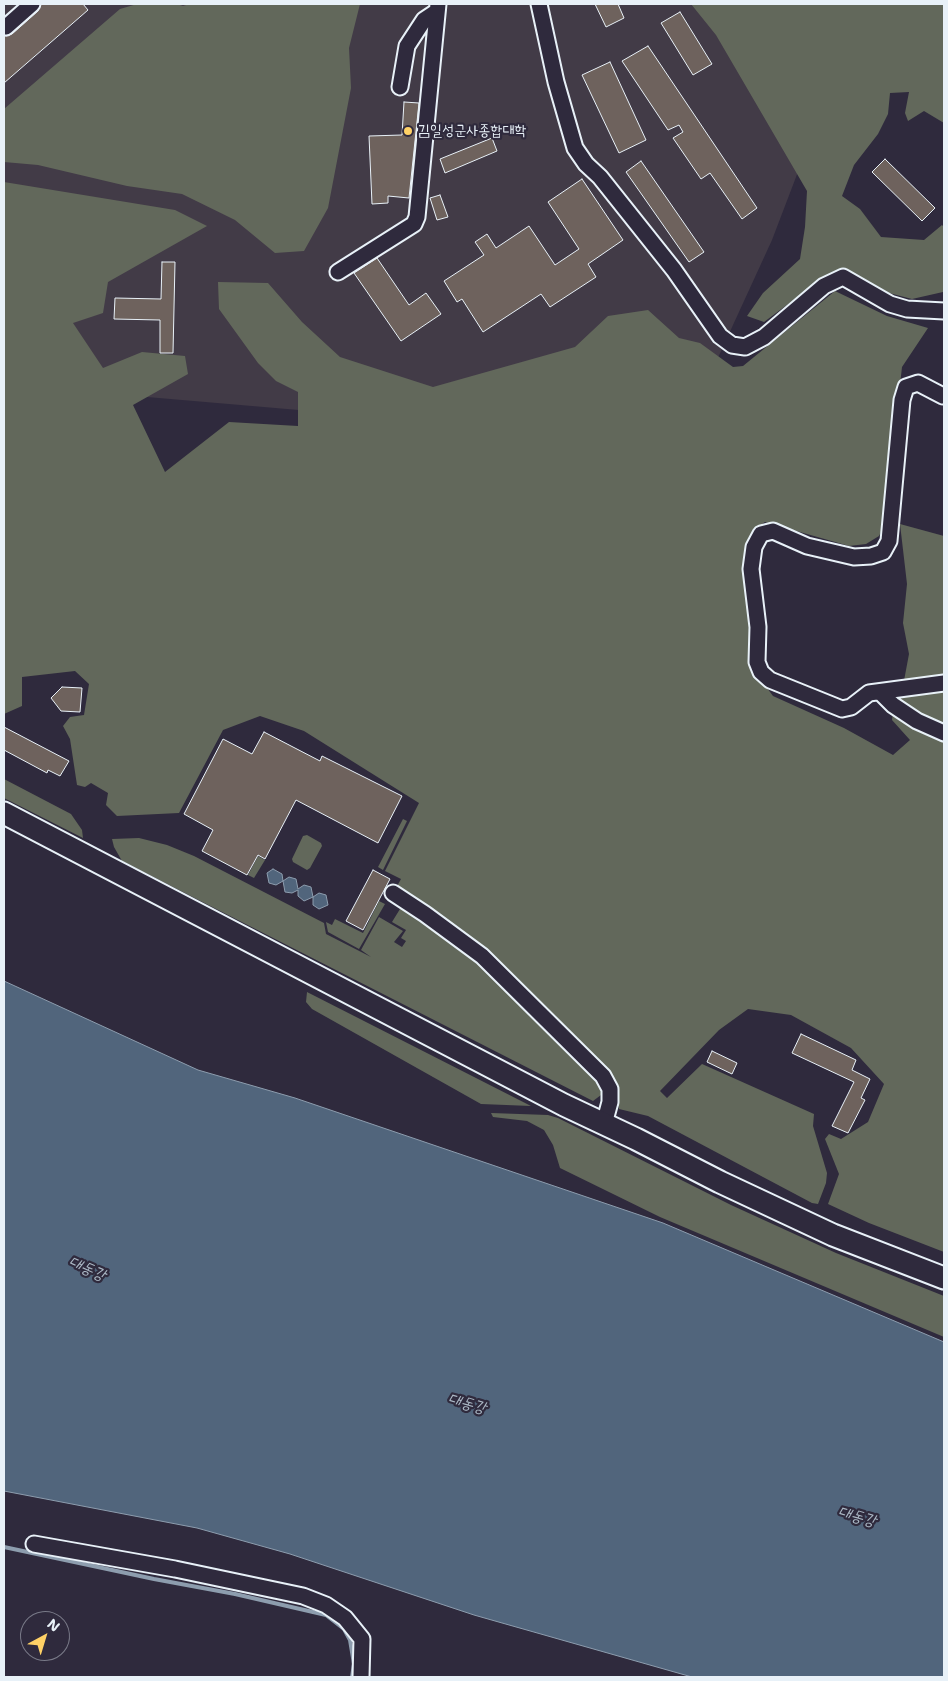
<!DOCTYPE html>
<meta charset="utf-8">
<style>
body{margin:0}
#map{position:relative;width:948px;height:1681px;overflow:hidden;background:#2f2a3d;font-family:"Shantell Sans",sans-serif}
canvas{display:block}
.frame{position:absolute;inset:0;border:5px solid #e8f1f8;pointer-events:none}
.north{position:absolute;left:20px;top:1611px;width:50px;height:50px;box-sizing:border-box;background:#2f2a3d;border:1px solid #797a88;border-radius:50%;rotate:39deg;font-size:14px;font-weight:700;line-height:20px;text-align:center;color:#e8f1f8}
.north::after{content:'';display:block;margin:auto;width:18px;height:22px;background:#ffd166;clip-path:polygon(50% 0,100% 100%,50% 72%,0 100%)}
</style>
<div id="map">
<canvas width="948" height="1681"></canvas>
<div class="frame"></div>
<div class="north">N</div>
</div>
<script>
const c = document.querySelector('canvas').getContext('2d');
c.lineJoin = 'round';
function fill(path, color) { c.fillStyle = color; c.fill(path, 'evenodd'); }
const toPath = rows => new Path2D(rows.map(r => 'M' + r).join(''));
function trace(path, color, width, dash) { c.strokeStyle = color; c.lineWidth = width; c.lineCap = dash ? 'butt' : 'round'; c.setLineDash(dash || []); c.stroke(path); }
function label(font, color, halo, rows, align = 'center') {
  c.font = font + ' "Shantell Sans","Poor Story",sans-serif'; c.lineWidth = 4.5; c.setLineDash([]); c.textBaseline = 'middle'; c.strokeStyle = halo; c.fillStyle = color; for (const [text, x, y, turn = 0] of rows) {
    c.save(); c.translate(x, y); c.rotate((+turn || 0) * Math.PI / 180); c.textAlign = isNaN(turn) ? turn : align; if (halo) c.strokeText(text, 0, 0); c.fillText(text, 0, 0); c.restore();
  }
}
fill(toPath([
 [4,4,862,4,772,240,666,471,427,421,147,397,23,356,4,354]
]), '#423b47');
fill(toPath([
 [137,4,177,4,183,6,189,4,360,4,349,48,351,88,328,208,304,251,275,253,235,220,182,194,127,186,38,165,4,162,4,109,120,9],
 [691,4,944,4,944,123,924,111,908,121,905,113,909,92,890,93,888,114,878,134,854,165,842,196,860,209,881,237,924,240,942,225,944,227,943,292,912,299,889,293,859,276,843,270,827,275,764,322,747,316,763,293,800,259,805,227,807,191,716,35],
 [4,182,175,210,207,226,108,282,103,313,73,323,103,368,142,352,185,356,188,374,133,405,165,472,229,422,298,426,298,392,276,381,258,363,219,309,218,282,268,283,302,322,340,357,433,387,575,347,608,316,648,310,679,338,700,343,733,367,743,366,835,291,887,316,928,328,902,367,884,526,879,536,866,544,849,546,765,522,756,528,751,538,753,669,773,696,844,728,893,755,910,740,892,720,893,713,944,740,944,1252,869,1223,828,1204,839,1174,825,1139,829,1134,841,1139,868,1122,884,1084,851,1048,791,1015,748,1009,719,1030,660,1091,667,1098,702,1064,814,1114,813,1126,827,1173,826,1183,818,1204,812,1203,648,1116,619,1109,617,1085,608,1072,396,888,401,879,385,871,419,803,304,731,260,716,223,730,179,813,117,816,106,805,108,793,91,783,85,787,77,785,70,739,63,726,70,717,84,715,89,684,75,671,22,677,22,706,4,714],
 [900,524,944,536,944,677,903,686,909,654,903,623,907,584],
 [944,688,944,728,896,702,898,695],
 [4,779,71,814,82,830,83,838,4,798],
 [403,819,407,821,383,870,378,867],
 [307,835,321,843,322,846,310,868,307,870,293,862,292,859,303,836],
 [139,838,167,845,194,856,324,923,326,934,371,957,361,950,379,917,403,931,394,942,402,947,406,941,401,938,406,930,392,922,400,909,403,908,473,955,600,1082,603,1088,601,1095,593,1101,122,861,114,847,112,839],
 [258,856,265,860,254,878,248,875],
 [379,901,385,904,359,949,328,932,326,922,332,925,335,919,363,933],
 [307,992,531,1106,481,1104,312,1009,306,1002],
 [491,1113,548,1115,558,1118,731,1205,836,1253,944,1296,944,1337,660,1217,560,1168,553,1145,544,1130,527,1121,493,1117]
]), '#62685b');
const water = toPath([
 [273,869,282,874,283,881,289,877,296,879,298,889,304,885,311,887,313,897,319,893,326,895,328,905,319,909,313,905,313,897,304,901,298,896,298,890,292,893,285,892,283,881,276,885,269,883,267,873,273,869],
 [4,981,198,1070,295,1098,663,1223,944,1342,944,1677,692,1677,474,1615,290,1554,197,1528,4,1491,4,981]
]);
fill(water, '#51657c');
trace(water, '#8d9dae', 1);
trace(toPath([
 [4,1547,154,1579,235,1594,326,1615,344,1629,350,1640,354,1664,352,1677]
]), '#8d9dae', 4);
const building = toPath([
 [41,4,83,4,88,10,4,83,4,36,12,34,38,11,41,4],
 [595,4,618,4,624,18,606,27,595,4],
 [680,12,712,64,693,75,661,23,680,12],
 [648,46,757,208,742,219,710,173,701,179,673,138,683,132,679,125,668,130,622,61,648,46],
 [610,62,646,140,619,153,582,75,610,62],
 [404,102,419,103,409,198,388,196,388,203,372,204,369,136,402,135,404,102],
 [492,138,497,151,445,173,440,159,492,138],
 [885,159,935,208,922,221,872,172,885,159],
 [641,161,704,252,689,262,626,172,641,161],
 [582,179,623,240,588,264,596,277,550,307,541,294,483,332,462,299,457,302,444,281,484,255,475,242,487,234,496,248,529,226,555,265,579,249,548,202,582,179],
 [440,195,448,217,437,220,430,198,440,195],
 [377,258,409,305,426,293,441,314,401,341,354,273,377,258],
 [162,262,175,262,173,353,160,353,160,320,114,319,115,298,161,299,162,262],
 [62,687,82,688,80,712,61,711,51,698,62,687],
 [4,727,69,761,60,776,48,770,47,773,4,750,4,727],
 [264,732,320,761,322,756,402,796,378,843,296,800,265,859,258,855,247,875,202,851,213,830,184,814,223,739,252,754,264,732],
 [373,870,390,879,363,930,346,921,373,870],
 [801,1034,856,1060,852,1070,870,1079,861,1098,865,1100,848,1133,832,1126,854,1082,792,1053,801,1034],
 [712,1051,737,1063,732,1074,707,1062,712,1051]
]);
fill(building, '#6e625d');
trace(building, '#e8f1f8', 1);
const minor = toPath([
 [539,4,556,82,575,148,586,164,600,177,674,270,720,336,732,345,745,347,764,337,824,286,843,277,890,304,907,309,944,311],
 [4,26,6,27,32,4],
 [400,87,407,46,424,20,436,12],
 [338,272,414,224,417,217,438,4],
 [943,396,918,383,906,387,902,400,889,541,883,552,871,556,854,557,807,546,773,531,761,534,754,547,751,569,758,627,757,662,761,672,770,680,842,709,851,707,869,693,944,683],
 [880,692,893,705,917,721,944,733],
 [393,893,425,914,482,956,603,1076,610,1089,610,1102,604,1124],
 [34,1544,175,1569,303,1596,326,1605,345,1618,362,1639,361,1677]
]);
const highway = toPath([
 [4,813,564,1105,636,1139,720,1182,833,1235,944,1278]
]);
trace(minor, '#e8f1f8', 19);
trace(highway, '#e8f1f8', 25);
trace(minor, '#2f2a3d', 15);
trace(highway, '#2f2a3d', 21);
for (const [x, y, r, color] of [
 [408,131,5,"#ffd166"]
]) { const dot = new Path2D(); dot.arc(x, y, r, 0, 2 * Math.PI); c.fillStyle = color; c.fill(dot); trace(dot, '#2f2a3d', 2); }
label('15px', '#e8f1f8', '#2f2a3d', [
 ["김일성군사종합대학",418,131]
], 'left');
label('italic 16px', '#acb9c6', '#2f2a3d', [
 ["대동강",87,1269,24],
 ["대동강",467,1404,16],
 ["대동강",857,1517,16]
]);
</script>
